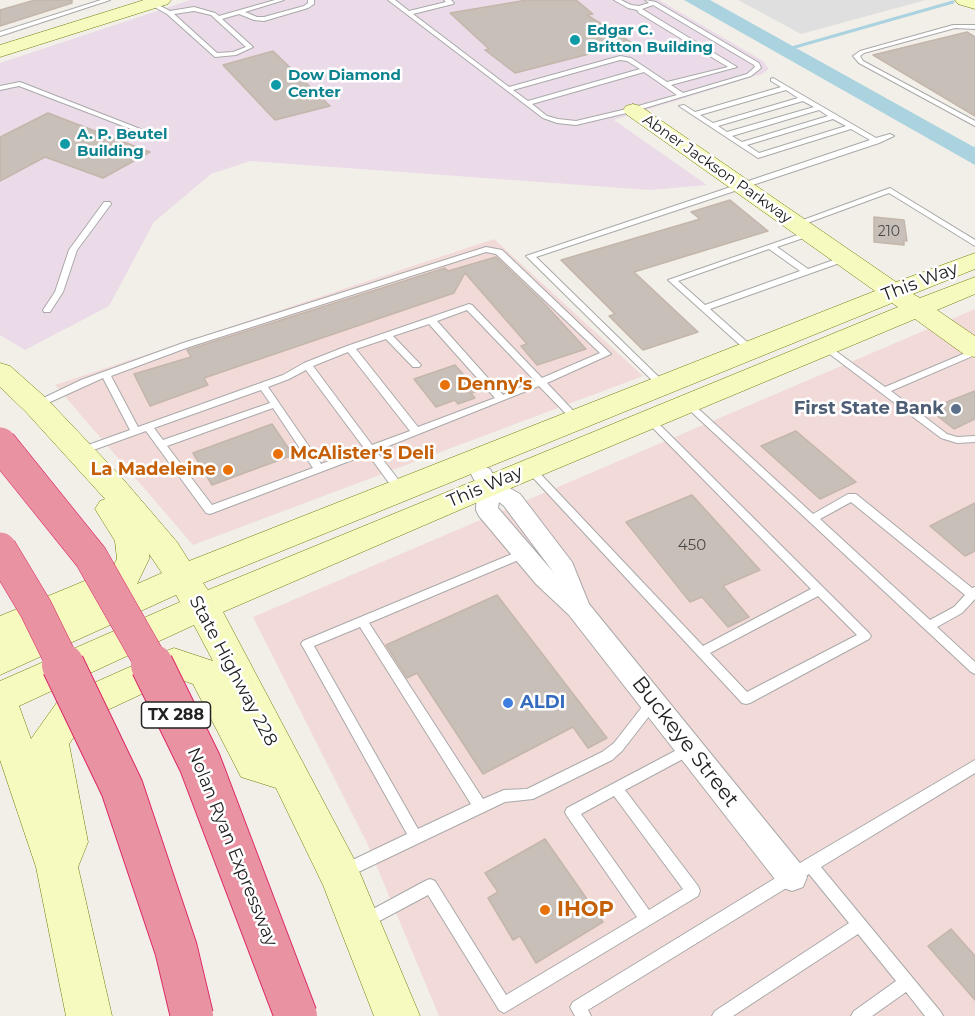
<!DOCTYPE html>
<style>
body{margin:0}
canvas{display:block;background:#f2efe9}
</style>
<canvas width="975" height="1016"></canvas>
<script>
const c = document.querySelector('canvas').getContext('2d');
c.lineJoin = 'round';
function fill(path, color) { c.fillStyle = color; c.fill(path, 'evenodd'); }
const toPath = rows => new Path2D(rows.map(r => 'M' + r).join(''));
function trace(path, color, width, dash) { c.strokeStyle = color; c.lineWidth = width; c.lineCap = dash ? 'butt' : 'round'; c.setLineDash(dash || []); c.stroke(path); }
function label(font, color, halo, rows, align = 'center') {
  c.font = font + ' Montserrat,sans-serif'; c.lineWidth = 5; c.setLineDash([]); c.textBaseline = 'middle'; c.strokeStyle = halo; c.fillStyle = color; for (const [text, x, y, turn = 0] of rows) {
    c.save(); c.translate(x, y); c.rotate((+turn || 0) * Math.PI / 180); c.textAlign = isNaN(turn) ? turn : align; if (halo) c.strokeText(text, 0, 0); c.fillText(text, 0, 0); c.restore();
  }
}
fill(toPath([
 [738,0,926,0,801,34]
]), '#e0dfdf');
fill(toPath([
 [494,239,643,376,193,545,55,385],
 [975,309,975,1016,439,1016,367,843,253,617]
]), '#f2dad9');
fill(toPath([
 [190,0,659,0,763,61,769,69,762,74,614,120,707,185,650,190,250,161,211,174,154,222,109,306,25,350,0,335,0,63]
]), '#ebdbe8');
fill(toPath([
 [684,0,710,0,972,146,975,147,975,165]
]), '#aad3df');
trace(toPath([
 [788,49,953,2]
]), '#aad3df', 3);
const building = toPath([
 [35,0,72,0,72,3,0,26,0,10,35,0],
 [527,0,576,0,593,14,587,15,632,43,515,73,485,50,489,49,450,13,527,0],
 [967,32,975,37,975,116,873,55,967,32],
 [273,51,330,106,275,120,223,65,273,51],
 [48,113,150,152,103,178,45,157,0,181,0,137,48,113],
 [730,200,768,231,634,272,698,332,643,350,609,316,615,314,561,260,700,219,691,212,730,200],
 [874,217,904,220,907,241,904,240,904,245,874,242,874,217],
 [496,257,542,301,586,349,537,365,521,346,527,344,465,273,454,293,204,378,208,385,150,406,134,374,191,357,187,350,190,349,445,268,448,271,496,257],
 [455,365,478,391,471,393,475,398,458,404,455,400,436,407,414,379,455,365],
 [975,391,975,419,954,429,931,411,942,406,939,405,975,391],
 [272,424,293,455,212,485,193,453,272,424],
 [796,431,856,482,820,499,761,446,796,431],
 [692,495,760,570,723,586,749,617,728,627,702,597,690,602,626,522,692,495],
 [975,503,975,551,965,556,930,526,975,503],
 [497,595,607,738,588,748,573,727,483,774,417,673,407,678,386,645,497,595],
 [545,839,603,922,536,963,520,936,513,940,488,898,498,892,485,873,545,839],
 [951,929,975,956,975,1000,928,946,951,929]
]);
fill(building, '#c7bfb8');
trace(building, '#c4b6ab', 1.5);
const lane = toPath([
 [101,0,110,0,0,36,0,32,101,0],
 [142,0,149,0,170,11,194,7,215,13,219,16,275,0,284,0,245,12,257,17,264,17,304,6,308,3,308,0,314,0,314,4,308,8,264,21,254,20,239,14,222,19,253,47,236,55,215,57,167,14,142,0],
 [194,11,211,15,246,47,233,52,217,53,174,14,194,11],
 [388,0,395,0,409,11,446,2,444,0,451,0,454,3,453,4,413,14,509,87,620,56,631,58,667,82,728,67,639,13,637,10,628,8,614,0,621,0,631,5,639,6,649,3,645,0,656,2,759,63,761,68,751,76,635,111,576,125,557,123,543,118,388,0],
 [653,5,754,65,755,67,747,74,683,93,671,85,737,67,642,9,653,5],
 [620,60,627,61,640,69,528,101,513,90,620,60],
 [644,72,677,95,631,108,576,121,558,119,547,116,532,104,644,72],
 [953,25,975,25,975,29,955,28,864,53,860,56,863,61,975,121,975,126,859,63,853,56,860,51,953,25],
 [773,78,876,138,890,134,894,136,879,143,536,257,668,386,666,388,660,388,526,256,870,140,851,129,758,158,679,106,684,105,695,112,781,87,771,81,771,79,773,78],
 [786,90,798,98,713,123,700,115,786,90],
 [803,101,814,107,727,132,718,126,803,101],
 [819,110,828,116,742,142,732,136,819,110],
 [833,119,846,126,759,153,747,145,833,119],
 [20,82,148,132,150,133,144,134,19,86,0,90,0,86,20,82],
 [890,188,975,240,975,246,889,193,799,226,796,226,792,224,890,188],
 [104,202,110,202,111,204,77,250,63,292,50,312,44,312,43,310,55,292,69,250,104,202],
 [809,231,812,231,812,235,777,247,808,269,845,256,848,256,848,260,710,309,755,349,757,351,755,353,749,353,668,280,809,231],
 [769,249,800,271,705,305,678,281,769,249],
 [486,247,502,250,611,354,547,383,581,419,583,421,581,423,575,423,539,386,376,451,405,488,406,491,405,494,397,494,368,454,210,514,206,513,146,431,85,453,77,453,76,451,77,449,130,430,103,378,39,407,36,408,31,405,33,403,81,380,183,343,486,247],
 [486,252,496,254,600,353,542,378,472,305,469,304,347,346,304,363,283,375,138,427,111,376,189,347,486,252],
 [467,310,535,381,503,395,437,321,467,310],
 [429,324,495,398,418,427,356,349,386,339,413,367,419,367,421,365,419,363,393,336,429,324],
 [348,352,410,431,372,445,313,366,348,352],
 [306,370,364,448,321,464,268,387,289,379,306,370],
 [261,390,270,403,163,440,154,428,261,390],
 [273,408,313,468,212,505,167,446,273,408],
 [826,344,885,387,975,349,975,355,891,391,947,434,957,437,975,436,975,442,957,443,941,438,823,349,821,347,826,344],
 [688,401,691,402,813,514,848,494,856,494,972,588,975,587,975,599,962,613,937,627,975,662,975,674,971,672,685,406,683,404,688,401],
 [851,502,965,595,954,607,930,620,820,519,851,502],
 [649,416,652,417,869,633,871,636,869,639,750,703,746,704,742,703,524,468,529,464,533,466,703,646,811,589,646,421,644,419,646,417,649,416],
 [818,596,857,635,747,692,710,653,818,596],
 [524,549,528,550,529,553,528,556,369,623,483,799,504,790,527,789,602,752,614,743,649,698,653,697,657,698,659,702,657,706,622,751,612,760,533,799,505,802,350,876,345,878,340,876,338,871,340,866,407,834,303,647,301,644,303,641,524,549],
 [360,627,471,804,418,829,314,646,360,627],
 [690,743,694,745,696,749,694,753,625,790,698,886,700,891,698,896,509,1010,504,1013,499,1010,428,895,370,926,365,928,360,926,358,921,360,916,425,881,430,879,435,881,506,995,637,917,567,816,565,812,567,808,690,743],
 [614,796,683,889,649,910,581,814,614,796],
 [975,760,975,773,821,867,940,1011,943,1016,925,1016,906,992,872,1016,851,1016,854,1011,896,981,858,934,733,1016,712,1016,715,1011,849,923,809,874,588,1010,591,1016,575,1016,570,1007,573,1002,805,860,975,760]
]);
const street = toPath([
 [482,466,490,469,496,480,520,494,572,562,589,604,803,867,807,877,803,887,792,891,781,887,569,615,536,584,479,516,476,510,477,485,471,474,474,469,482,466],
 [499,502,504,506,554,573,498,508,499,502]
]);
const secondary = toPath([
 [144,0,171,0,168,4,0,57,0,45,144,0],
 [955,0,975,0,975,9,958,4,955,0],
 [633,104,640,106,896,282,975,253,975,269,913,294,920,298,975,277,975,294,937,310,975,336,975,357,965,355,915,319,499,493,223,612,354,859,420,1016,374,1016,323,885,276,788,241,777,193,684,176,678,86,720,69,744,88,842,78,867,112,1016,66,1016,36,867,0,760,0,681,180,602,176,595,0,675,0,616,111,570,117,559,115,541,95,509,100,501,105,499,26,412,0,387,0,363,10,366,46,398,123,479,177,542,189,561,875,291,626,114,623,110,626,106,633,104],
 [892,303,898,307,208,590,203,583,892,303],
 [149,554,162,573,137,584,149,559,149,554],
 [194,625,213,661,174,648,161,653,60,698,31,739,19,706,194,625]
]);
trace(lane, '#a9a9a9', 2);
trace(street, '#a9a9a9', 2);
trace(secondary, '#707d05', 1);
fill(lane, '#fff');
fill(street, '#fff');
fill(secondary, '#f7fabf');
const highwayBridgeFar1 = toPath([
 [0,444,91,557,153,666],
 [0,549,36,609,64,666]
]);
const highwayBridge = toPath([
 [63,665,122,788,176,949,192,1016],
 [152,665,200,763,296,1016]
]);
trace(highwayBridgeFar1, '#dc2a67', 34, []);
trace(highwayBridge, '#dc2a67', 44, []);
trace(highwayBridgeFar1, '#e892a2', 33);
trace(highwayBridge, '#e892a2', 42);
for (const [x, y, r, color] of [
 [575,40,6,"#0f9aa8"],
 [276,85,6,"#0f9aa8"],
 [65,144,6,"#0f9aa8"],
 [445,385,6,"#e8710a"],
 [956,409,6,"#5c6f8a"],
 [278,454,6,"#e8710a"],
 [228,470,6,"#e8710a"],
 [508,703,6,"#3f7fe0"],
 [545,910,6,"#e8710a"]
]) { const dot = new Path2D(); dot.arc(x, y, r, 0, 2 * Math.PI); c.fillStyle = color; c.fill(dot); trace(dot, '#fff', 2); }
label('14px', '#4b4948', null, [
 ["210",889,232]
]);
label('bold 15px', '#0d838f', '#fff', [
 ["Edgar C.",587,31],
 ["Britton Building",587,48],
 ["Dow Diamond",288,76],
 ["Center",288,93],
 ["A. P. Beutel",77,135],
 ["Building",77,152]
], 'left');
label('15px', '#222', '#fff', [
 ["Abner Jackson Parkway",717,169,35]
]);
label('15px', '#4b4948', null, [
 ["450",692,546]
]);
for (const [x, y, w] of [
 [176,715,69]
]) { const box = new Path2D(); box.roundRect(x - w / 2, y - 13, w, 26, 4.5); c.fillStyle = '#fff'; c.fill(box); trace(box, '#222', 1.5); }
label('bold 16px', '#222', null, [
 ["TX 288",176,715]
]);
label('18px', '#222', '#fff', [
 ["This Way",920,282,-21],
 ["This Way",485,487,-23],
 ["State Highway 228",233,671,62],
 ["Nolan Ryan Expressway",232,847,68]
]);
label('bold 18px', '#c56008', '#fff', [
 ["Denny's",457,385],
 ["McAlister's Deli",290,454],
 ["La Madeleine",216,470,"right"]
], 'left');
label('bold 18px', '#4e5e75', '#fff', [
 ["First State Bank",944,409]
], 'right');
label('bold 18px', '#366cbe', '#fff', [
 ["ALDI",520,703]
], 'left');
label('21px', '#222', '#fff', [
 ["Buckeye Street",685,742,52]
]);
label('bold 21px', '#c56008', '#fff', [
 ["IHOP",557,910]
], 'left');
</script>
